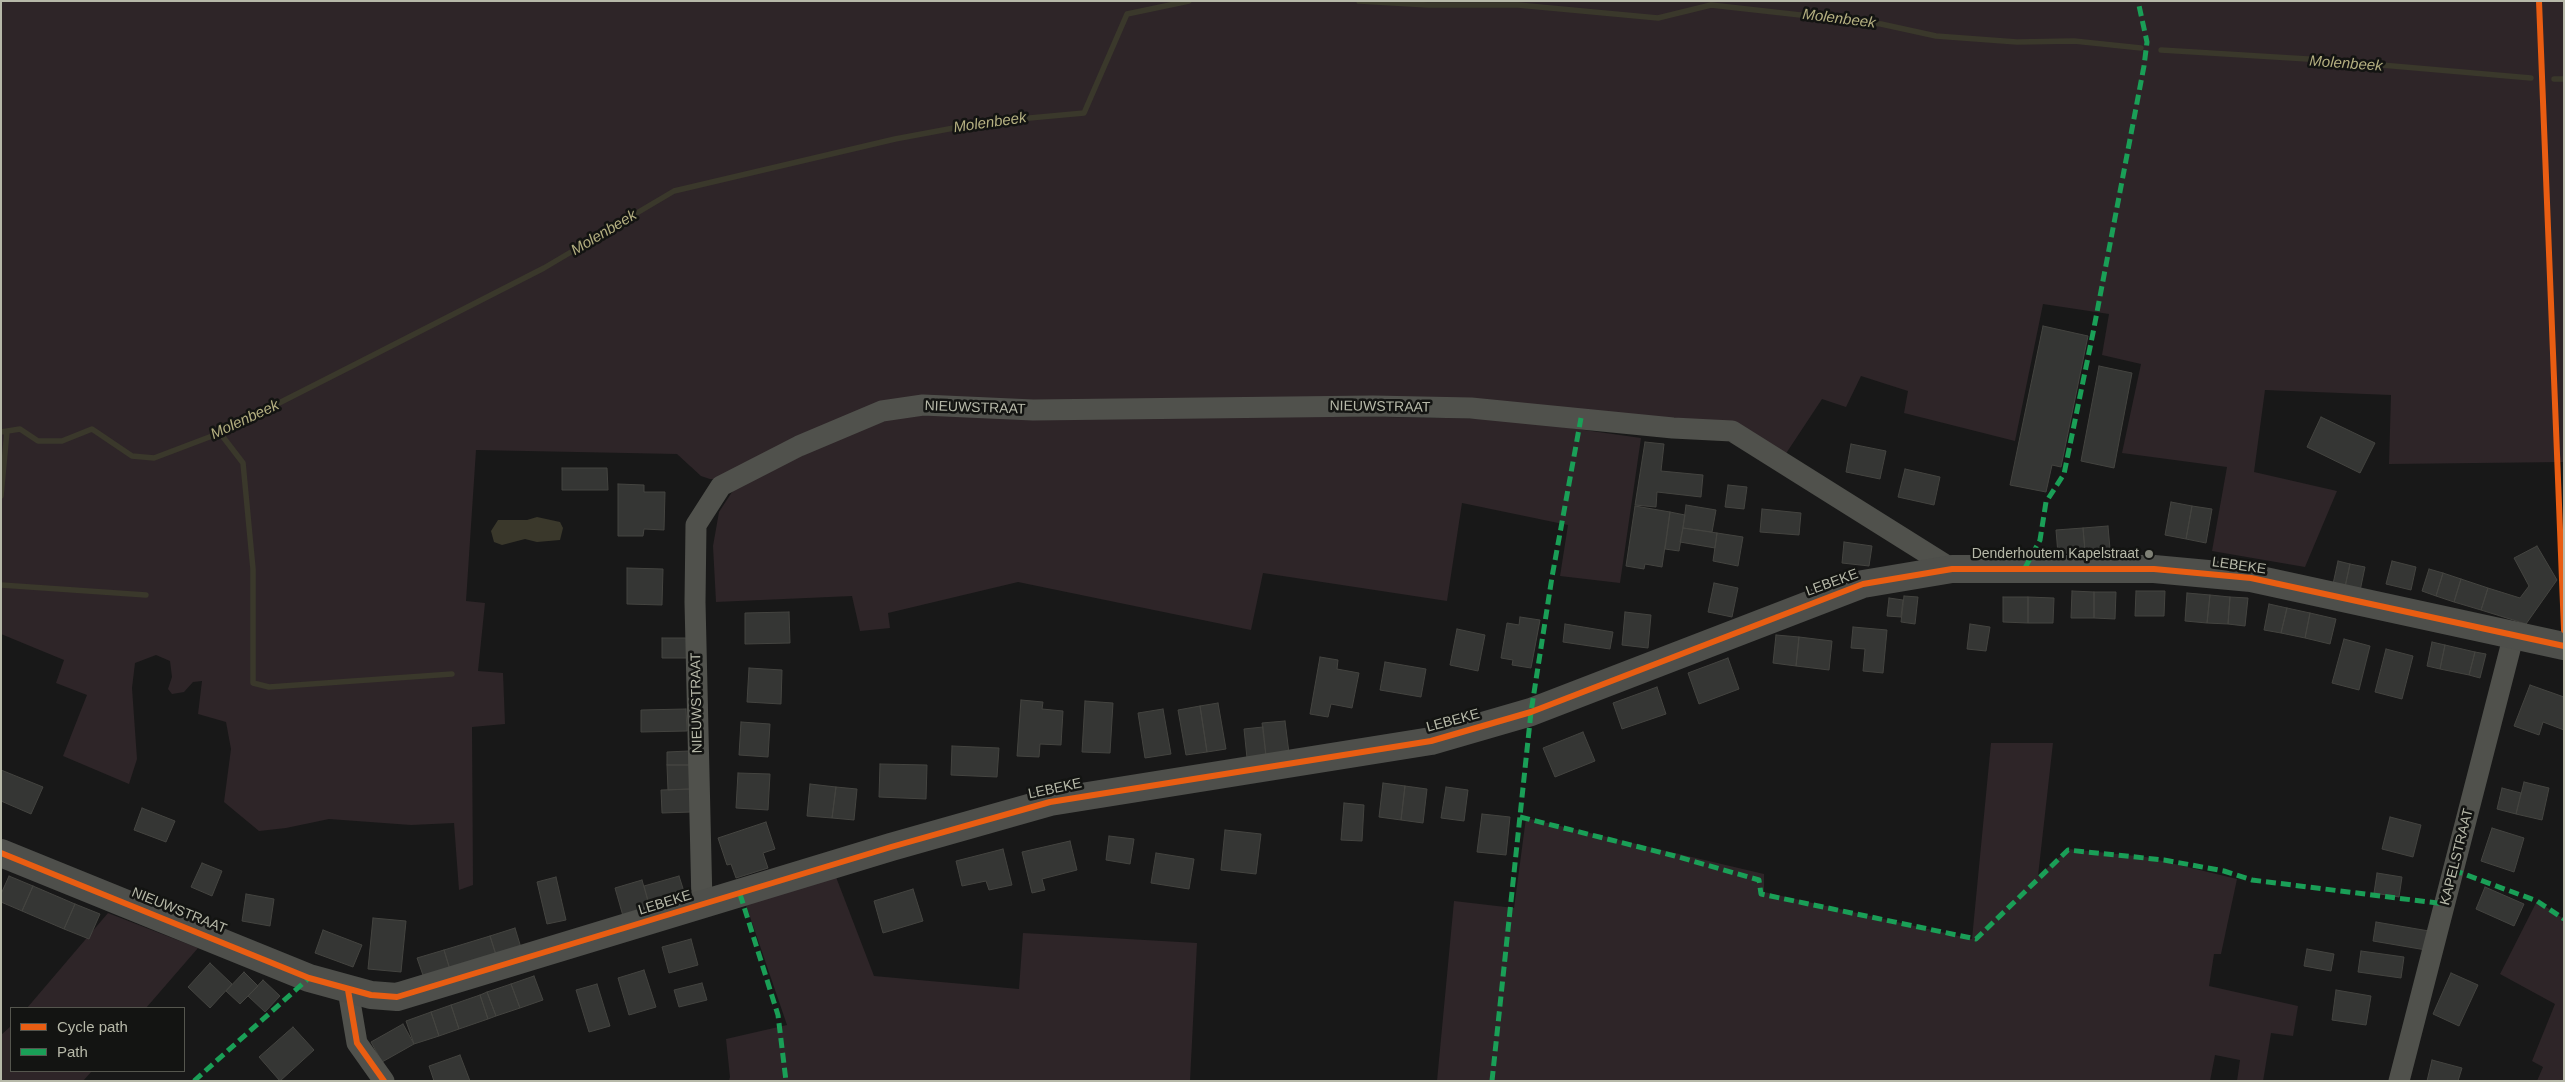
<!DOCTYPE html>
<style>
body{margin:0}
#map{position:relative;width:2565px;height:1082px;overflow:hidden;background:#181818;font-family:Arial,sans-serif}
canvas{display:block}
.frame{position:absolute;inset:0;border:2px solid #b7b9a9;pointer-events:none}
.legend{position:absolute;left:10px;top:1007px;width:175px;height:65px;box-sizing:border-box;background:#131412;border:1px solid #55564e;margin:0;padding:6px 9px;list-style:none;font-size:15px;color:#b7b9a9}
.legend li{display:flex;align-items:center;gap:10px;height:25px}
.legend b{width:25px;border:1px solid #55564e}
</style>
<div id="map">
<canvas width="2565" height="1082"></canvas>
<div class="frame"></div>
<ul class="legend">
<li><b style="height:6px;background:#e95d12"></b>Cycle path</li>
<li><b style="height:6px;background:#1a9f57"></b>Path</li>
</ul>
</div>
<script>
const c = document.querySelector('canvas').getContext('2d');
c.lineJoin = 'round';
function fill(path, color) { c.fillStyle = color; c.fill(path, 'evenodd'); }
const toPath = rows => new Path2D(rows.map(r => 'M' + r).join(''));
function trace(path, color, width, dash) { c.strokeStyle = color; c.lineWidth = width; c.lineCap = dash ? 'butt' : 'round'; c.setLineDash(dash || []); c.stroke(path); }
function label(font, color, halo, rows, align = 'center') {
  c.font = font + ' Arial,sans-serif'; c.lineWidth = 5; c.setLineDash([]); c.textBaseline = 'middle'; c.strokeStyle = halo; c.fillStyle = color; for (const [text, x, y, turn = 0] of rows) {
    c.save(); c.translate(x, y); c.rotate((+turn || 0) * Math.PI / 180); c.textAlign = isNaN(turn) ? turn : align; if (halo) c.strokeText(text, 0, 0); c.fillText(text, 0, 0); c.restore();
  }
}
fill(toPath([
 [1,1,2564,1,2564,462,2389,464,2391,395,2265,390,2254,472,2337,491,2305,567,2212,551,2227,467,2122,453,2141,364,2102,355,2109,314,2043,304,2015,441,1904,413,1908,391,1861,376,1846,407,1822,399,1785,455,1737,424,893,402,722,479,710,479,701,476,677,454,476,450,466,601,485,603,478,671,503,673,505,724,472,727,473,885,459,890,454,823,411,825,329,819,286,828,259,831,224,802,231,749,226,722,198,714,202,681,193,682,184,692,172,694,168,689,172,677,170,661,156,655,135,663,132,688,137,759,129,784,63,756,87,695,56,683,64,660,1,634],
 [1208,414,1506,419,1641,438,1620,583,1560,576,1568,525,1462,503,1447,601,1263,573,1251,630,1018,582,888,613,890,628,860,631,852,596,716,602,713,546,719,512,734,489,875,420,914,415],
 [1991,743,2053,743,2038,876,2069,849,2146,857,2237,879,2221,954,2214,954,2209,986,2298,1006,2293,1036,2271,1033,2263,1081,2237,1081,2240,1060,2215,1055,2210,1081,1437,1081,1454,901,1514,908,1526,818,1764,874,1764,892,1972,939],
 [836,877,874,976,1019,989,1023,933,1197,943,1190,1081,729,1081,730,1077,726,1039,787,1025,746,905],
 [2537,901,2564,919,2564,1081,2537,1081,2543,1067,2532,1061,2555,1004,2500,974],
 [108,913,198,948,146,1008,27,1008],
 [11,1026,11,1071,92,1071,83,1081,1,1081,1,1035]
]), '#2e2528');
fill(toPath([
 [537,517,560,522,563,528,560,540,537,542,525,539,502,545,494,542,491,531,498,520,527,520]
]), '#3a382b');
trace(toPath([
 [1359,1,1428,5,1518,5,1658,18,1711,5,1881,24,1936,36,2017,42,2074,41,2141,48],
 [2161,50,2324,60,2531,78],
 [2554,79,2564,79],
 [1,432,20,429,38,441,62,441,92,429,132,456,154,458,220,433,350,367,544,268,674,191,895,139,986,122,1084,113,1127,14,1189,1],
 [220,433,243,463,253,569,253,683,269,687,452,674],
 [1,496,7,431],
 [1,585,146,595]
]), '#3a382b', 5.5);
const building = toPath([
 [2043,326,2088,336,2061,467,2052,465,2046,492,2010,485,2043,326],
 [2099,366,2132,373,2114,468,2081,461,2099,366],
 [2321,417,2375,443,2360,473,2307,447,2321,417],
 [1645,442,1664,444,1661,471,1703,475,1701,497,1657,492,1656,507,1635,505,1645,442],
 [1851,444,1886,451,1880,479,1846,472,1851,444],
 [562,468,607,468,608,490,562,490,562,468],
 [1905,469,1940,477,1934,505,1898,497,1905,469],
 [618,484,644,485,644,492,665,492,664,530,644,529,643,536,618,536,618,484],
 [1728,485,1747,487,1744,509,1725,507,1728,485],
 [2171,502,2192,506,2186,539,2165,535,2171,502],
 [1686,505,1716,510,1712,532,1683,528,1686,505],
 [1635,506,1670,512,1662,567,1645,564,1644,569,1626,566,1635,506],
 [2192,506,2212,509,2206,543,2186,539,2192,506],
 [1762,509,1801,513,1799,535,1760,532,1762,509],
 [1670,512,1685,515,1679,551,1665,549,1670,512],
 [2108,526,2110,549,2085,551,2083,528,2108,526],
 [1683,528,1717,533,1715,548,1680,542,1683,528],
 [2083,528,2085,551,2058,554,2056,530,2083,528],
 [1717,533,1743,537,1738,566,1713,561,1717,533],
 [1844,542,1872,546,1869,566,1842,563,1844,542],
 [2537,546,2557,580,2526,624,2481,610,2488,588,2520,598,2529,586,2514,558,2537,546],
 [2338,561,2350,564,2345,587,2333,584,2338,561],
 [2392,561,2416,567,2411,590,2386,584,2392,561],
 [2350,564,2365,567,2360,591,2345,587,2350,564],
 [627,568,663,569,662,605,627,604,627,568],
 [2429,569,2443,573,2436,596,2422,591,2429,569],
 [2443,573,2461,579,2454,602,2436,596,2443,573],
 [2461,579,2488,588,2481,610,2454,602,2461,579],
 [1714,583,1738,588,1732,617,1708,612,1714,583],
 [2072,591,2094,592,2094,618,2071,618,2072,591],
 [2136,591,2165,591,2164,616,2135,616,2136,591],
 [2094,592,2116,592,2115,619,2094,618,2094,592],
 [2187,593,2210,595,2207,623,2185,621,2187,593],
 [2210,595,2230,597,2228,624,2207,623,2210,595],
 [1904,596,1918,597,1915,624,1901,622,1904,596],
 [2003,597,2028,597,2028,623,2003,622,2003,597],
 [2028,597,2054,598,2053,623,2028,623,2028,597],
 [2230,597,2248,598,2245,626,2228,624,2230,597],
 [1889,598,1903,600,1901,617,1887,616,1889,598],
 [2269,604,2287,608,2281,633,2264,630,2269,604],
 [2287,608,2310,613,2305,638,2281,633,2287,608],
 [789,612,790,643,745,644,745,613,789,612],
 [1625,612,1651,615,1648,648,1622,645,1625,612],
 [2310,613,2336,619,2330,644,2305,638,2310,613],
 [1520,617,1540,620,1531,668,1512,665,1513,660,1501,658,1507,623,1519,625,1520,617],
 [1565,624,1613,632,1610,649,1563,642,1565,624],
 [1970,624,1990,627,1986,651,1967,649,1970,624],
 [1853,627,1887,630,1883,673,1863,671,1865,649,1851,648,1853,627],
 [1457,629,1485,635,1478,671,1450,665,1457,629],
 [1776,635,1799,637,1796,666,1773,663,1776,635],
 [1799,637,1832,641,1829,670,1796,666,1799,637],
 [662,638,687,638,687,658,662,658,662,638],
 [2344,639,2370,646,2359,690,2332,683,2344,639],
 [2432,642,2445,645,2440,669,2427,666,2432,642],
 [2445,645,2475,652,2469,675,2440,669,2445,645],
 [2386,649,2413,656,2402,699,2375,692,2386,649],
 [2475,652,2486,654,2480,678,2469,675,2475,652],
 [1320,657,1338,660,1337,669,1359,673,1352,708,1331,704,1328,717,1310,714,1320,657],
 [1728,658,1739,689,1699,704,1688,673,1728,658],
 [1385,662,1426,669,1421,697,1380,690,1385,662],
 [749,668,782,670,781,704,747,702,749,668],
 [2530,685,2564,697,2564,730,2543,722,2539,735,2514,726,2530,685],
 [1657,687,1666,714,1622,729,1613,703,1657,687],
 [1021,700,1043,702,1042,709,1063,711,1061,745,1040,744,1039,757,1017,756,1021,700],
 [1085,701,1113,703,1110,753,1082,752,1085,701],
 [1218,703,1226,749,1207,752,1200,706,1218,703],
 [1200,706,1207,752,1186,755,1178,710,1200,706],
 [686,709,687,731,641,732,641,710,686,709],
 [1163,709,1171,754,1145,758,1138,713,1163,709],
 [1285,721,1289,753,1266,756,1262,723,1285,721],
 [741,722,770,724,768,757,739,755,741,722],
 [1263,727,1266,756,1247,758,1244,729,1263,727],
 [1583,732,1595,761,1555,777,1543,748,1583,732],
 [952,746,999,748,997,777,951,775,952,746],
 [689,751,689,765,667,765,667,752,689,751],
 [880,764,927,765,926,799,879,797,880,764],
 [667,765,689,765,690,789,668,790,667,765],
 [1,770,43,787,31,814,1,801,1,770],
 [738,773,770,774,768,810,736,808,738,773],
 [2524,782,2549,788,2542,820,2516,814,2524,782],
 [1383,783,1405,786,1401,820,1379,817,1383,783],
 [810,784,836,787,832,818,807,816,810,784],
 [1405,786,1427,789,1423,823,1401,820,1405,786],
 [836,787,857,789,854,820,832,818,836,787],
 [1446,787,1468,790,1464,821,1441,818,1446,787],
 [2502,788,2521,793,2516,814,2497,809,2502,788],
 [690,789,691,812,662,813,661,790,690,789],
 [1344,803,1364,805,1362,841,1341,840,1344,803],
 [142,808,175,821,166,842,134,830,142,808],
 [1482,814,1510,817,1506,855,1477,852,1482,814],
 [2390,817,2421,825,2413,857,2382,849,2390,817],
 [766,822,775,849,763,853,768,868,736,878,731,864,727,865,718,838,766,822],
 [2492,828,2524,838,2514,872,2481,861,2492,828],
 [1225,830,1261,834,1256,874,1221,870,1225,830],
 [1109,836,1134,839,1130,864,1106,860,1109,836],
 [1070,841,1077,870,1042,879,1045,890,1032,893,1022,852,1070,841],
 [1003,849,1012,885,989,890,986,881,962,886,956,861,1003,849],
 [1156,853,1194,859,1189,889,1151,883,1156,853],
 [202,863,222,871,212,896,191,887,202,863],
 [2377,873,2402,877,2399,897,2374,893,2377,873],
 [9,876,33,886,22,911,1,902,1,894,9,876],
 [679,876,686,898,650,908,644,886,679,876],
 [556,877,566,920,547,924,537,882,556,877],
 [642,880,650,908,623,916,615,888,642,880],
 [33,886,75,904,64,929,22,911,33,886],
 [2485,887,2524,904,2514,926,2476,909,2485,887],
 [913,889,923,921,883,933,874,901,913,889],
 [246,894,274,899,270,926,242,921,246,894],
 [75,904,100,914,89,939,64,929,75,904],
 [373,918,406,921,401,972,368,969,373,918],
 [2376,922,2429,931,2426,950,2373,941,2376,922],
 [515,928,522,951,497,958,490,936,515,928],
 [323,930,362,945,353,967,315,953,323,930],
 [490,936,497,958,451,973,444,950,490,936],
 [691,939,698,965,669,973,662,947,691,939],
 [2307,949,2334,954,2331,971,2304,966,2307,949],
 [444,950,451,973,425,981,417,958,444,950],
 [2361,951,2404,957,2401,978,2358,972,2361,951],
 [210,963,232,984,210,1008,188,987,210,963],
 [644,970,656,1007,629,1015,618,978,644,970],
 [244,972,258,986,240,1004,226,991,244,972],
 [2451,973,2478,985,2459,1026,2433,1014,2451,973],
 [534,976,543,1000,520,1008,511,984,534,976],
 [263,980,280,996,265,1012,248,996,263,980],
 [702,983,707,1000,679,1007,674,990,702,983],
 [511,984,520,1008,496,1016,487,992,511,984],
 [597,984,610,1026,589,1032,576,990,597,984],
 [2336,990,2371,996,2366,1025,2332,1020,2336,990],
 [487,992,496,1016,488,1019,480,995,487,992],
 [480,995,488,1019,459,1029,451,1005,480,995],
 [451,1005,459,1029,439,1036,431,1012,451,1005],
 [431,1012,439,1036,414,1044,406,1021,431,1012],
 [403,1024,414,1044,382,1062,371,1042,403,1024],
 [293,1027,314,1050,280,1081,259,1057,293,1027],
 [460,1055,470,1081,434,1081,429,1066,460,1055],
 [2432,1060,2462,1068,2458,1081,2427,1081,2432,1060]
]);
fill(building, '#353634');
trace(building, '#444440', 1);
trace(toPath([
 [702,904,695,602,696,525,721,486,799,446,882,411,923,405,1033,410,1373,406,1471,408,1673,428,1732,431,1952,569],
 [348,990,357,1043,384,1081],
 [2399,1081,2514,634]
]), '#50514c', 21);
trace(toPath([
 [1,853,309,978,371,995,397,997,891,847,1050,802,1431,741,1531,712,1863,584,1952,569,2154,569,2251,578,2564,646]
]), '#4e4f4b', 28);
trace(toPath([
 [2025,568,2040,540,2046,502,2064,474,2093,333,2144,66,2147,42,2138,1],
 [1520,817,1675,856,1759,880,1761,894,1976,939,2068,850,2164,860,2224,871,2252,880,2445,904],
 [2453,870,2537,901,2564,919],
 [740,894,778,1015,786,1081],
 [194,1081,309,978],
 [1492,1081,1531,712,1552,577,1581,418]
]), '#1a9f57', 5, [10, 5]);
trace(toPath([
 [2539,1,2564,630],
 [1,853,309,978,371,995,397,997,891,847,1050,802,1431,741,1531,712,1863,584,1952,569,2154,569,2251,578,2564,646],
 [348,990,357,1043,384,1081]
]), '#e95d12', 6);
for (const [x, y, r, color] of [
 [2149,554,5,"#7f8176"]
]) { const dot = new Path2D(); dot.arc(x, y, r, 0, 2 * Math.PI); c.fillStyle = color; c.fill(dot); trace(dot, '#131412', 2); }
label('14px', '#b7b9a9', '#131412', [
 ["NIEUWSTRAAT",1380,407,1],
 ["NIEUWSTRAAT",975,408,2],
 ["LEBEKE",2239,566,8],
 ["LEBEKE",1832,583,-20],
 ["NIEUWSTRAAT",697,703,-91],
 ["LEBEKE",1453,721,-15],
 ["LEBEKE",1055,789,-12],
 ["KAPELSTRAAT",2457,857,-76],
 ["LEBEKE",665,903,-17],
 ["NIEUWSTRAAT",179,911,22]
]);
label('14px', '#b7b9a9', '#131412', [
 ["Denderhoutem Kapelstraat",2139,554]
], 'right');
label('italic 15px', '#b4af80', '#131412', [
 ["Molenbeek",1839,19,7],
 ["Molenbeek",2346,64,4],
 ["Molenbeek",990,123,-8],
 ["Molenbeek",604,233,-31],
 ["Molenbeek",245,420,-25]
]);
</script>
